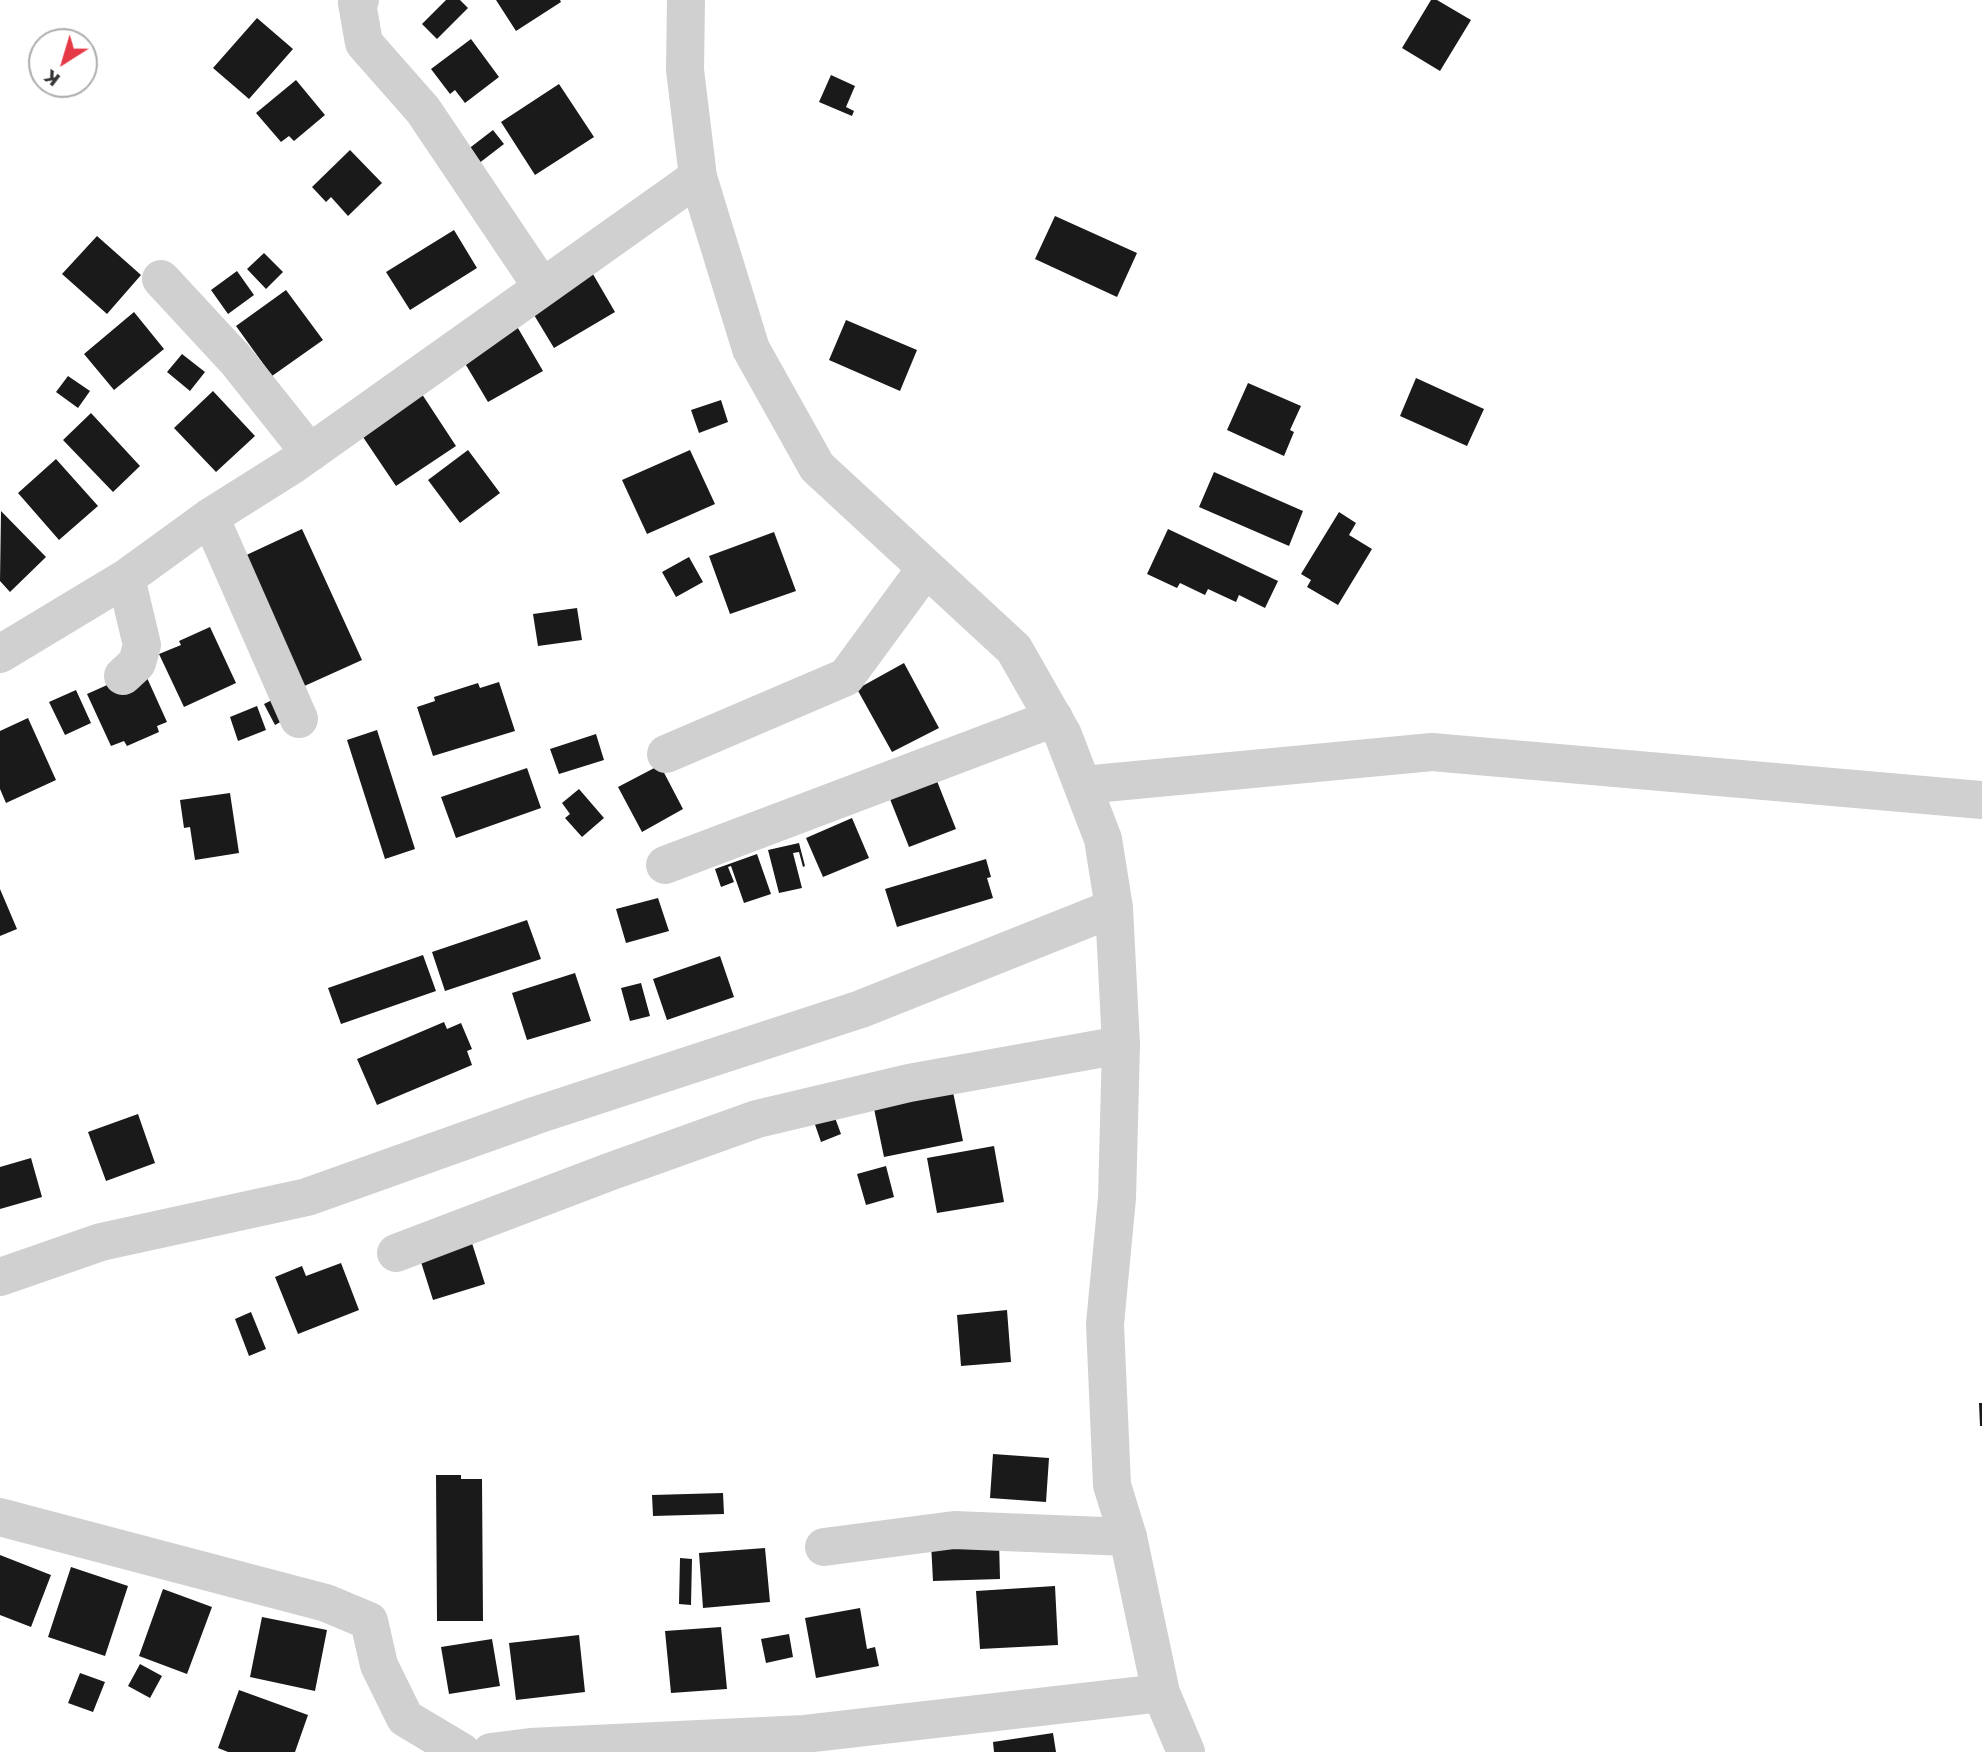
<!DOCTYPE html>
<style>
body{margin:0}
#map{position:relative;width:1982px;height:1752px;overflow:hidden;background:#fff;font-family:"Golos Text",sans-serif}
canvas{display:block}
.north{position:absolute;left:28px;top:28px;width:70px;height:70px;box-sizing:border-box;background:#fff;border:2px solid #adadad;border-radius:50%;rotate:217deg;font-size:19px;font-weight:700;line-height:28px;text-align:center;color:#333}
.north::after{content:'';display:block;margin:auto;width:24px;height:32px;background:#e63946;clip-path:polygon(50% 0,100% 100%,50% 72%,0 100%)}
</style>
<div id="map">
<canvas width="1982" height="1752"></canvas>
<div class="north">K</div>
</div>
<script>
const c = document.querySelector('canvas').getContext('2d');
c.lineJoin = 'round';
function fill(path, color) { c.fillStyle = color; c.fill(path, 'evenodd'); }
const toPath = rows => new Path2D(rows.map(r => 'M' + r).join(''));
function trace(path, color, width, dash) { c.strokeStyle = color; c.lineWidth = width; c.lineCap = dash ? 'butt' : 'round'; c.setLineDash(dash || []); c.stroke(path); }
fill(toPath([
 [446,0,460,0,468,8,437,39,422,24],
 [496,0,560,0,561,2,516,31],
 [1431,0,1437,0,1471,20,1440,71,1402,48],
 [257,18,293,49,249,99,213,68],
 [471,39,499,77,465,103,455,90,450,94,431,69],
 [831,75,855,86,846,107,854,111,852,116,819,102],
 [296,80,325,115,294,141,289,136,281,142,256,113],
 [559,84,594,137,535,175,501,122],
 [493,130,504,144,478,164,467,150],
 [350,150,382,183,348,216,331,197,326,202,312,187],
 [1055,216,1137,253,1117,297,1035,259],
 [454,230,477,268,410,310,386,272],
 [97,236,141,275,107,314,62,274],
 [264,253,283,272,266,289,247,269],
 [590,269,615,312,554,348,528,305],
 [237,271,254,295,228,314,211,290],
 [286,290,323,340,272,376,236,326],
 [134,312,164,349,114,390,84,354],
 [846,320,917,350,900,391,829,360],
 [515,323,543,371,488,402,460,355],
 [182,354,205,372,190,391,167,372],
 [68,376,90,391,78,408,56,392],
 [1416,378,1484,409,1467,446,1400,416],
 [414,382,456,446,396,486,363,437],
 [1248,383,1301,406,1290,430,1294,432,1284,456,1227,430],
 [213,391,255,436,216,472,174,428],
 [721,400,728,422,699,433,691,410],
 [91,413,140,466,113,492,63,440],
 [468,450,500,493,460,523,428,480],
 [690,450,715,504,647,534,622,480],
 [56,459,98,506,59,540,18,493],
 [1214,472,1303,511,1289,546,1199,507],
 [1,511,46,557,10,592,0,581],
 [1339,512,1356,523,1349,535,1372,549,1338,605,1307,587,1311,580,1301,574],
 [302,529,362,660,300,688,240,558],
 [1168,529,1278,581,1265,608,1239,595,1236,602,1208,589,1205,595,1180,583,1177,588,1147,574],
 [774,532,796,591,730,614,709,556],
 [689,557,703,582,676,597,662,572],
 [577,608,582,640,538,646,533,614],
 [210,627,236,683,184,707,159,654,181,645,179,641],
 [904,663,939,728,892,752,857,689],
 [143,669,167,722,157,726,159,732,127,746,124,741,111,746,87,694],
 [499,682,515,731,433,756,417,707,435,701,434,697,478,683,480,688],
 [76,690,91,723,65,735,49,702],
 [282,695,293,715,275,725,264,704],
 [257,706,266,730,238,741,230,717],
 [28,718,56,780,6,803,0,789,0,731],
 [377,730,415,849,385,859,347,740],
 [596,734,604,760,559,774,550,749],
 [660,765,683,809,642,832,618,787],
 [527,768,541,808,456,838,441,797],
 [933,771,956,829,909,847,886,789],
 [579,789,604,818,582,837,565,818,570,814,562,803],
 [230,793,239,853,195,860,190,827,184,828,180,800],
 [852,818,869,858,823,877,806,838],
 [799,843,805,866,803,867,799,852,793,853,802,888,779,893,768,850],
 [757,854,771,894,744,903,731,866,728,867,734,882,721,887,715,869],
 [986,859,991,877,987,878,993,898,897,927,885,889],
 [0,889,17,929,0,936],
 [658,898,669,931,626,943,616,909],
 [527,920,541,959,445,991,432,952],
 [423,955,436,991,341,1024,328,988],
 [720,956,734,997,667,1020,653,979],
 [575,973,591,1021,527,1040,512,993],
 [641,983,650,1016,630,1021,621,988],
 [444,1022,447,1029,461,1023,472,1049,467,1051,472,1065,377,1105,357,1059],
 [951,1082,963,1141,884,1157,872,1099],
 [831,1107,841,1134,821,1142,811,1113],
 [138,1114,155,1163,106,1181,88,1132],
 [994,1146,1004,1202,937,1213,927,1158],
 [31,1158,42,1197,0,1209,0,1167],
 [886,1166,894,1197,866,1205,857,1174],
 [471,1240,485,1284,433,1300,421,1262],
 [341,1263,359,1310,298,1334,275,1277,302,1266,306,1276],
 [1007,1310,1011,1362,961,1366,957,1315],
 [251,1312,266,1349,249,1356,235,1319],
 [1979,1403,1982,1403,1982,1426,1980,1426],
 [993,1454,1049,1458,1046,1502,990,1498],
 [436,1475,461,1475,461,1479,482,1479,483,1621,437,1621],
 [723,1493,724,1514,653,1516,652,1495],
 [999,1541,1000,1579,933,1581,931,1543],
 [765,1548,770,1602,703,1608,699,1553],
 [0,1555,51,1575,31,1627,0,1615],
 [680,1558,692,1559,691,1605,679,1604],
 [71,1567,128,1586,105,1656,48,1637],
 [1055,1586,1058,1645,980,1649,976,1591],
 [163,1589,212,1607,187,1674,139,1656],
 [860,1608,867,1649,875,1647,879,1666,816,1678,805,1618],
 [262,1617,327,1630,315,1691,250,1677],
 [721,1627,727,1689,671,1693,665,1631],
 [789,1634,793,1657,766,1663,761,1639],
 [579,1635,585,1692,516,1700,509,1643],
 [492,1639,500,1686,449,1694,441,1647],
 [140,1664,162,1676,150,1698,128,1686],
 [80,1673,105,1682,93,1712,68,1703],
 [239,1690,308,1715,295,1752,228,1752,218,1748],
 [1053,1733,1056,1752,994,1752,993,1742]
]), '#1a1a1a');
trace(toPath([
 [360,0,357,3,364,43,423,110,542,287],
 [161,279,236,360,310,453],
 [210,517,299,719],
 [0,654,126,578,210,517,291,466,698,177],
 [123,676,137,663,142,645,126,578],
 [666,754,846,677,926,568],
 [665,865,1054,718],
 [396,1253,609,1172,757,1119,909,1083,1121,1045],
 [0,1277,101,1242,307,1197,537,1115,861,1009,1114,908],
 [0,1517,326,1603,369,1621,379,1665,405,1718,462,1752],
 [824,1547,954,1530,1128,1537],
 [491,1752,530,1747,805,1734,1161,1693]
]), '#d0d0d0', 38);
trace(toPath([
 [686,0,685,70,698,177,751,349,817,467,1014,649,1063,735,1103,839,1114,908,1121,1045,1117,1198,1105,1324,1112,1485,1128,1537,1161,1693,1186,1752],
 [1083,785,1432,752,1982,800]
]), '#d0d0d0', 38);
</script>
